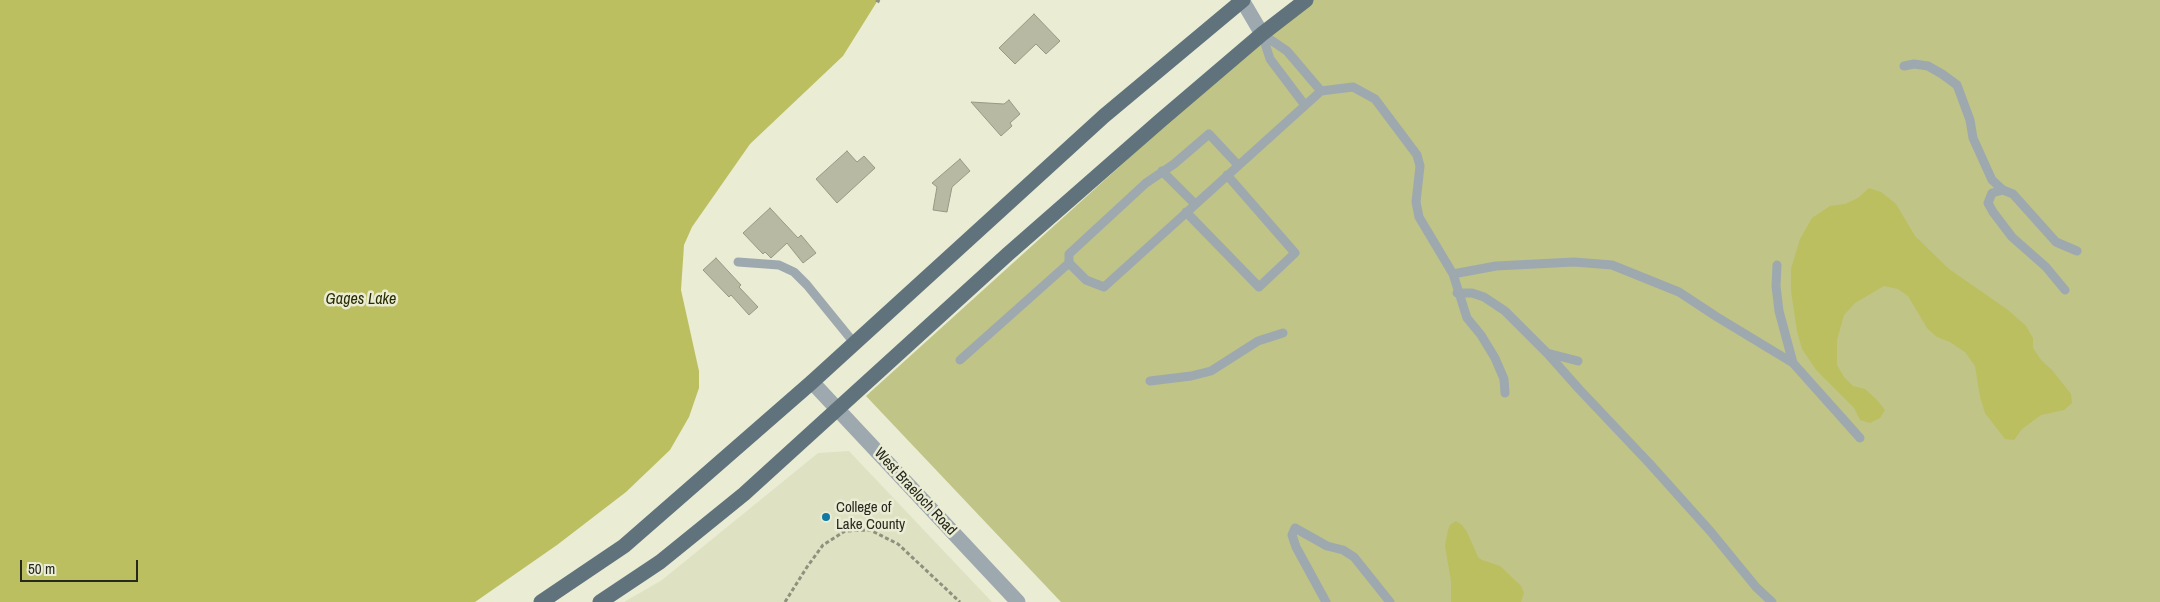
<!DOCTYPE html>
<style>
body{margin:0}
#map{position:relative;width:2160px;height:602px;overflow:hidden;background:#eaecd4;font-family:"Archivo Narrow",sans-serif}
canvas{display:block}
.scale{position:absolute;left:20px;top:560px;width:118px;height:22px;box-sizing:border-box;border:2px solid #27281e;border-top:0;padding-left:6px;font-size:15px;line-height:18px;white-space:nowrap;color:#27281e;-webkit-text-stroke:4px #eaecd4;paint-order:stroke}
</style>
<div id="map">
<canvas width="2160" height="602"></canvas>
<div class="scale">50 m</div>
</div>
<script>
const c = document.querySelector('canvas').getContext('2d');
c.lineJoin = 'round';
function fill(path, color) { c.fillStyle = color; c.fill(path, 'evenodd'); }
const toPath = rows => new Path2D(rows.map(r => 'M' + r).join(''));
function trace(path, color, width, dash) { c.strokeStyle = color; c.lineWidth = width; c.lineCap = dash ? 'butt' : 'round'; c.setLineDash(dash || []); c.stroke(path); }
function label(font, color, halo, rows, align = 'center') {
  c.font = font + ' "Archivo Narrow",sans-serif'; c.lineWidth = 5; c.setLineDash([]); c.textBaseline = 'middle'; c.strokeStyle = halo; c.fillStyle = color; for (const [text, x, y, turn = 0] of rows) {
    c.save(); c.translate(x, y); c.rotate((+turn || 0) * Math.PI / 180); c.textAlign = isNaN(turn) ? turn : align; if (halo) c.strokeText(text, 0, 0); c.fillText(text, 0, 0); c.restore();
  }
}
fill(toPath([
 [849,451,992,602,624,602,662,580,818,453]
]), '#dfe2c2');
fill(toPath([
 [1309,0,2160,0,2160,602,1061,602,866,396,1277,24]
]), '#c0c486');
fill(toPath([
 [0,0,878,0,843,56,750,144,692,227,684,245,681,290,699,371,699,388,689,417,670,450,626,492,557,545,475,602,0,602],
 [1869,188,1881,192,1896,204,1915,236,1949,269,2008,310,2026,326,2033,338,2033,348,2041,360,2052,370,2071,394,2072,403,2064,410,2041,415,2022,429,2014,440,2005,439,1985,413,1980,397,1975,366,1965,352,1950,342,1937,337,1927,328,1908,296,1898,289,1884,286,1855,303,1844,315,1837,340,1837,365,1844,377,1853,386,1865,389,1877,400,1885,410,1880,418,1870,423,1860,420,1854,408,1817,371,1802,349,1797,331,1791,291,1791,269,1800,239,1812,218,1830,206,1845,204,1858,198],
 [1456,521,1462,525,1467,532,1478,557,1482,560,1500,566,1521,586,1524,593,1521,602,1451,602,1451,581,1445,546,1448,530,1450,525]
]), '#bbbf60');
const building = toPath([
 [1034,14,1060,41,1046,54,1036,44,1015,64,999,48,1034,14],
 [1009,100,1020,114,1010,123,1012,126,1001,136,971,102,1004,104,1009,100],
 [847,151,857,162,864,156,875,168,837,203,816,179,847,151],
 [960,159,970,171,952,187,947,212,933,210,937,187,932,183,960,159],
 [770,208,798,238,801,235,816,253,803,263,787,243,771,258,765,252,763,254,743,233,770,208],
 [716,258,741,285,739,287,758,307,749,315,731,295,729,297,703,270,716,258]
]);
fill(building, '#b7b9a2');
trace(building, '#979982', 1);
trace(toPath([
 [876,0,880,2],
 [785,602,807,567,823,545,845,531,870,530,898,544,960,602]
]), '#8f917f', 3, [4, 2.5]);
trace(toPath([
 [1262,34,1270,59,1304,104],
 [1262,34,1287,51,1321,91],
 [1904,66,1914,64,1928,66,1942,74,1957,85,1970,120,1973,138,1992,180,2003,190],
 [1162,171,1195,204],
 [1186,212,1259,287,1295,253,1227,175],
 [738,262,779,265,794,272,807,285,855,344],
 [1069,263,1069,254,1146,183,1174,164,1209,134,1238,165],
 [1777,265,1776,286,1779,311,1793,363],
 [1453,274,1496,266,1574,262,1612,265,1679,292,1717,317,1793,363,1860,438],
 [2065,290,2046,267,2012,237,1993,212,1988,203,1992,193,2003,190,2013,194,2056,242,2077,251],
 [1457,293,1472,293,1484,297,1505,311,1547,353,1578,361],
 [1547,353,1579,389,1650,464,1711,532,1756,587,1772,602],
 [960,360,1069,263,1086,280,1104,287,1321,91,1353,87,1375,99,1417,155,1420,166,1416,202,1419,217,1453,274,1467,318,1481,335,1495,358,1504,379,1505,393],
 [1150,381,1191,376,1211,371,1258,341,1283,333],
 [1326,602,1296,547,1292,535,1295,528,1327,546,1343,550,1354,557,1390,602]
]), '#9ea9af', 9);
trace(toPath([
 [1242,0,1262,34]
]), '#9ea9af', 15);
trace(toPath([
 [812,382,1018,602]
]), '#9ea9af', 15);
trace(toPath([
 [541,602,624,546,812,382,1104,116,1243,0],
 [600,602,660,562,744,494,1008,254,1160,121,1262,34,1306,0]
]), '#60737d', 15);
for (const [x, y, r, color] of [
 [826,517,5,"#0f7ba5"]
]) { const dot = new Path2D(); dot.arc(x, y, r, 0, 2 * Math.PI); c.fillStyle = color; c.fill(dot); trace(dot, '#eaecd4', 2); }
label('15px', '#27281e', '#eaecd4', [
 ["West Braeloch Road",915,492,47]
]);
label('15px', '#27281e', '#eaecd4', [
 ["College of",836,508],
 ["Lake County",836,525]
], 'left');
label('italic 16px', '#2a2c02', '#eaecd4', [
 ["Gages Lake",361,300]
]);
</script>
